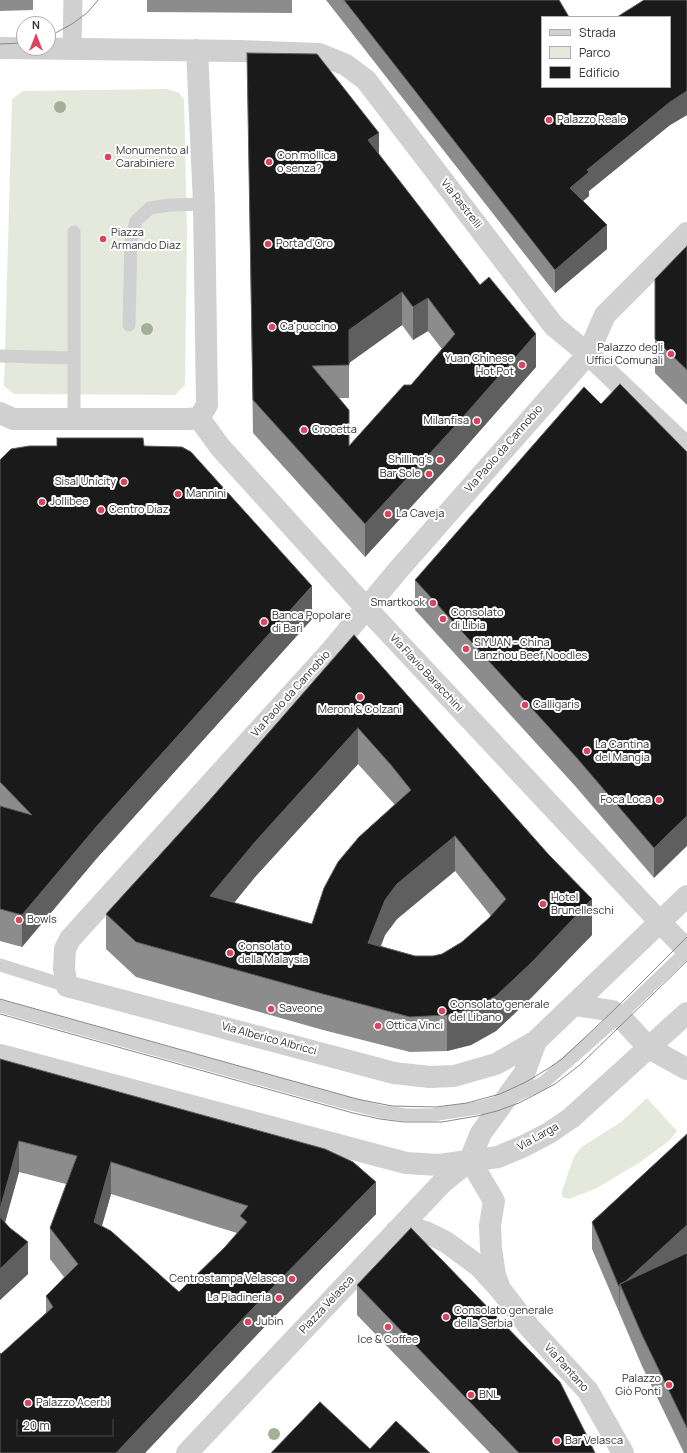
<!DOCTYPE html>
<meta charset="utf-8">
<style>
body{margin:0}
#map{position:relative;width:687px;height:1453px;overflow:hidden;background:#fff;font-family:Manrope,sans-serif}
canvas{display:block}
.legend{position:absolute;left:541px;top:16px;width:130px;height:72px;box-sizing:border-box;background:#fff;border:1px solid #adadad;margin:0;padding:5px 7px;list-style:none;font-size:12px;color:#333}
.legend li{display:flex;align-items:center;gap:8px;height:20px}
.legend b{width:20px;border:1px solid #adadad}
.north{position:absolute;left:16px;top:16px;width:40px;height:40px;box-sizing:border-box;background:#fff;border:1px solid #adadad;border-radius:50%;rotate:0deg;font-size:11px;font-weight:700;line-height:16px;text-align:center;color:#333}
.north::after{content:'';display:block;margin:auto;width:14px;height:18px;background:#db4360;clip-path:polygon(50% 0,100% 100%,50% 72%,0 100%)}
.scale{position:absolute;left:16px;top:1419px;width:98px;height:18px;box-sizing:border-box;border:2px solid #333;border-top:0;padding-left:5px;font-size:12px;line-height:14px;white-space:nowrap;color:#333;-webkit-text-stroke:3px #fff;paint-order:stroke}
</style>
<div id="map">
<canvas width="687" height="1453"></canvas>
<ul class="legend">
<li><b style="height:5px;background:#d0d0d0"></b>Strada</li>
<li><b style="height:11px;background:#e4e9dc"></b>Parco</li>
<li><b style="height:11px;background:#1a1a1a"></b>Edificio</li>
</ul>
<div class="north">N</div>
<div class="scale">20 m</div>
</div>
<script>
const c = document.querySelector('canvas').getContext('2d');
c.lineJoin = 'round';
function fill(path, color) { c.fillStyle = color; c.fill(path, 'evenodd'); }
const toPath = rows => new Path2D(rows.map(r => 'M' + r).join(''));
function trace(path, color, width, dash) { c.strokeStyle = color; c.lineWidth = width; c.lineCap = dash ? 'butt' : 'round'; c.setLineDash(dash || []); c.stroke(path); }
function label(font, color, halo, rows, align = 'center') {
  c.font = font + ' Manrope,sans-serif'; c.lineWidth = 4; c.setLineDash([]); c.textBaseline = 'middle'; c.strokeStyle = halo; c.fillStyle = color; for (const [text, x, y, turn = 0] of rows) {
    c.save(); c.translate(x, y); c.rotate((+turn || 0) * Math.PI / 180); c.textAlign = isNaN(turn) ? turn : align; if (halo) c.strokeText(text, 0, 0); c.fillText(text, 0, 0); c.restore();
  }
}
fill(toPath([
 [168,89,179,93,184,99,187,232,185,385,175,395,14,394,4,386,12,99,23,91],
 [647,1098,677,1131,670,1140,639,1163,595,1189,569,1199,562,1197,562,1191,573,1159,577,1152,583,1146,621,1122]
]), '#e4e9dc');
trace(toPath([
 [129,325,131,240,136,221,150,208,170,205,204,204],
 [0,356,74,358],
 [74,418,74,232],
 [0,965,67,986],
 [0,1006,343,1102,383,1112,407,1115,432,1115,477,1108,504,1101,543,1083,619,1016,687,951]
]), '#d0d0d0', 13);
trace(toPath([
 [72,49,73,0]
]), '#d0d0d0', 19);
trace(toPath([
 [0,48,240,51,319,54,346,65,366,80,554,326,588,354,687,448],
 [197,50,204,204,207,405,199,418],
 [0,413,13,419,188,419,199,418],
 [199,418,220,447,366,608,660,922,687,950],
 [574,1005,613,1011,625,1022,649,1048,687,1069],
 [536,1041,496,1064,454,1076,430,1077,394,1073,67,986,64,969,65,949,70,939,330,652,399,569,588,354,605,315,687,233],
 [0,1055,406,1163,439,1165,498,1157,524,1146,549,1133,571,1118,687,1013],
 [470,1160,494,1201,490,1225,491,1249,495,1275,500,1289,530,1328,588,1391,623,1453],
 [396,1231,406,1229,416,1229,428,1233,446,1242,480,1267,499,1288],
 [187,1453,442,1183,470,1160,481,1133,524,1074,536,1041,687,896]
]), '#d0d0d0', 22);
trace(toPath([
 [48,37,72,24,88,12,98,0],
 [0,44,24,43],
 [0,999,357,1099,392,1106,436,1107,467,1103,500,1094,526,1082,549,1068,562,1059,613,1011,687,937],
 [0,1014,353,1113,380,1119,404,1122,442,1122,477,1116,497,1111,519,1103,555,1084,581,1064,687,961]
]), '#888', 1);
c.fillStyle = '#a5af97';
for (const [x, y] of [
 [60,107],
 [147,329],
 [274,1434]
]) { c.beginPath(); c.arc(x, y, 6, 0, 2 * Math.PI); c.fill(); }
fill(toPath([
 [0,0,33,0,33,10,0,11],
 [147,0,292,0,292,13,147,12],
 [326,0,559,0,542,87,687,0,687,115,670,125,589,191,589,196,583,201,607,249,555,293],
 [247,53,379,155,536,367,456,458,365,557,253,433],
 [402,325,413,340,428,331,442,349,411,385,349,446,339,398,349,398,349,363],
 [687,246,687,405,655,373,655,279],
 [601,404,687,452,654,878,576,787,415,610,415,580],
 [57,438,144,446,312,619,97,858,22,947,0,941,0,460,57,446],
 [354,635,592,935,532,997,496,1031,471,1045,447,1051,410,1052,323,1030,136,977,106,949,106,914,208,802],
 [358,764,395,805,312,924,234,903,255,877],
 [455,871,491,916,488,919,462,942,442,954,433,956,415,956,381,946,385,935,397,919],
 [0,1059,376,1214,270,1321,145,1453,0,1453,1,1354,46,1313,46,1296,64,1277,50,1259,50,1228,66,1184,19,1172,5,1223,28,1274,0,1300],
 [111,1194,237,1233,225,1247,179,1292,102,1226],
 [687,1134,687,1252,684,1254,687,1253,687,1453,684,1453,642,1366,592,1249,592,1222],
 [357,1285,595,1453,490,1453,357,1315]
]), '#8c8c8c');
fill(toPath([
 [687,91,687,115,670,125,589,191,589,196,570,212,570,188,587,170,670,102],
 [379,133,379,166,368,140],
 [607,225,607,249,555,293,555,270],
 [402,292,402,325,349,363,349,330],
 [428,298,428,331,413,340,413,307],
 [536,334,536,367,456,458,365,557,365,524],
 [312,586,312,619,97,858,22,947,22,915,97,826],
 [358,728,358,764,255,877,210,932,210,896,255,842],
 [687,816,687,846,654,878,654,848],
 [455,836,455,871,397,919,385,935,368,978,368,943,385,900,397,884],
 [592,899,592,935,532,997,496,1031,471,1045,447,1051,447,1015],
 [19,1141,19,1172,0,1240,0,1209],
 [111,1162,111,1194,94,1253,94,1222],
 [376,1182,376,1214,270,1321,145,1453,116,1453,270,1290],
 [687,1225,687,1252,629,1305,620,1286],
 [28,1242,28,1274,0,1300,0,1269],
 [619,1287,620,1287,619,1314]
]), '#5f5f5f');
const building = toPath([
 [344,0,559,0,569,17,542,17,542,87,670,87,670,17,617,17,644,0,687,0,687,91,670,102,587,170,589,172,570,188,607,225,555,270,344,0],
 [247,53,317,54,379,133,368,140,480,285,489,277,536,334,456,425,365,524,253,400,247,53],
 [402,292,413,307,428,298,455,334,411,385,404,385,349,446,349,410,312,366,349,365,349,330,402,292],
 [687,246,687,370,655,339,655,279,687,246],
 [620,384,687,452,687,816,654,848,576,757,415,580,584,387,601,404,620,384],
 [57,438,143,438,144,446,182,447,191,452,312,586,97,826,22,915,0,909,0,806,32,815,0,782,0,460,11,449,29,446,57,446,57,438],
 [354,635,549,855,592,899,532,962,496,996,471,1009,447,1015,410,1017,323,994,136,942,106,914,208,802,354,635],
 [358,728,391,765,411,790,359,837,338,862,324,888,312,924,210,896,255,842,358,728],
 [455,836,506,899,488,919,462,942,442,954,433,956,415,956,368,943,385,900,397,884,455,836],
 [0,1059,325,1149,353,1162,376,1182,270,1290,116,1453,0,1453,0,1353,1,1354,53,1307,46,1296,78,1264,50,1228,77,1156,19,1141,0,1209,0,1059],
 [111,1162,248,1206,240,1216,247,1222,225,1247,179,1292,111,1231,94,1222,111,1162],
 [687,1134,687,1225,626,1281,620,1284,619,1287,592,1222,687,1134],
 [0,1217,10,1228,28,1242,0,1269,0,1217],
 [411,1228,560,1382,587,1436,595,1453,519,1453,357,1285,411,1228],
 [687,1253,687,1428,642,1335,620,1284,687,1253],
 [320,1402,370,1449,396,1421,430,1453,271,1453,320,1402]
]);
fill(building, '#1a1a1a');
trace(building, '#5f5f5f', 1);
for (const [x, y, r, color] of [
 [549,120,4,"#db4360"],
 [108,157,4,"#db4360"],
 [269,162,4,"#db4360"],
 [103,239,4,"#db4360"],
 [268,244,4,"#db4360"],
 [272,327,4,"#db4360"],
 [671,354,4,"#db4360"],
 [522,365,4,"#db4360"],
 [477,421,4,"#db4360"],
 [304,430,4,"#db4360"],
 [440,460,4,"#db4360"],
 [429,474,4,"#db4360"],
 [124,482,4,"#db4360"],
 [178,494,4,"#db4360"],
 [42,502,4,"#db4360"],
 [101,510,4,"#db4360"],
 [388,514,4,"#db4360"],
 [433,603,4,"#db4360"],
 [443,619,4,"#db4360"],
 [264,622,4,"#db4360"],
 [466,649,4,"#db4360"],
 [360,697,4,"#db4360"],
 [525,705,4,"#db4360"],
 [587,751,4,"#db4360"],
 [659,800,4,"#db4360"],
 [543,904,4,"#db4360"],
 [19,920,4,"#db4360"],
 [230,953,4,"#db4360"],
 [271,1009,4,"#db4360"],
 [442,1011,4,"#db4360"],
 [378,1026,4,"#db4360"],
 [292,1279,4,"#db4360"],
 [279,1298,4,"#db4360"],
 [446,1317,4,"#db4360"],
 [248,1322,4,"#db4360"],
 [388,1327,4,"#db4360"],
 [669,1385,4,"#db4360"],
 [471,1395,4,"#db4360"],
 [28,1403,4,"#db4360"],
 [557,1441,4,"#db4360"]
]) { const dot = new Path2D(); dot.arc(x, y, r, 0, 2 * Math.PI); c.fillStyle = color; c.fill(dot); trace(dot, '#fff', 1.5); }
label('11px', '#333', '#fff', [
 ["Palazzo Reale",557,120],
 ["Monumento al",116,151],
 ["Carabiniere",116,164],
 ["Con mollica",277,156],
 ["o senza?",277,169],
 ["Piazza",111,233],
 ["Armando Diaz",111,246],
 ["Porta d'Oro",276,244],
 ["Ca'puccino",280,327],
 ["Palazzo degli",663,348,"right"],
 ["Uffici Comunali",663,361,"right"],
 ["Yuan Chinese",514,359,"right"],
 ["Hot Pot",514,372,"right"],
 ["Milanfisa",469,421,"right"],
 ["Crocetta",312,430],
 ["Shilling's",432,460,"right"],
 ["Bar Sole",421,474,"right"],
 ["Sisal Unicity",116,482,"right"],
 ["Mannini",186,494],
 ["Jollibee",50,502],
 ["Centro Diaz",109,510],
 ["La Caveja",396,514],
 ["Smartkook",425,603,"right"],
 ["Consolato",451,613],
 ["di Libia",451,626],
 ["Banca Popolare",272,616],
 ["di Bari",272,629],
 ["SIYUAN - China",474,643],
 ["Lanzhou Beef Noodles",474,656],
 ["Calligaris",533,705],
 ["Meroni & Colzani",360,710,"center"],
 ["La Cantina",595,745],
 ["del Mangia",595,758],
 ["Foca Loca",651,800,"right"],
 ["Hotel",551,898],
 ["Brunelleschi",551,911],
 ["Bowls",27,920],
 ["Consolato",238,947],
 ["della Malaysia",238,960],
 ["Consolato generale",450,1005],
 ["del Libano",450,1018],
 ["Saveone",279,1009],
 ["Ottica Vinci",386,1026],
 ["Centrostampa Velasca",284,1279,"right"],
 ["La Piadineria",271,1298,"right"],
 ["Consolato generale",454,1311],
 ["della Serbia",454,1324],
 ["Jubin",256,1322],
 ["Ice & Coffee",388,1340,"center"],
 ["Palazzo",661,1379,"right"],
 ["Giò Ponti",661,1392,"right"],
 ["BNL",479,1395],
 ["Palazzo Acerbi",36,1403],
 ["Bar Velasca",565,1441]
], 'left');
label('11px', '#333', '#fff', [
 ["Via Rastrelli",461,204,52],
 ["Via Paolo da Cannobio",504,449,-49],
 ["Via Flavio Baracchini",426,673,47],
 ["Via Paolo da Cannobio",291,694,-48],
 ["Via Alberico Albricci",269,1039,15],
 ["Via Larga",538,1137,-29],
 ["Piazza Velasca",327,1305,-47],
 ["Via Pantano",566,1368,48]
]);
</script>
